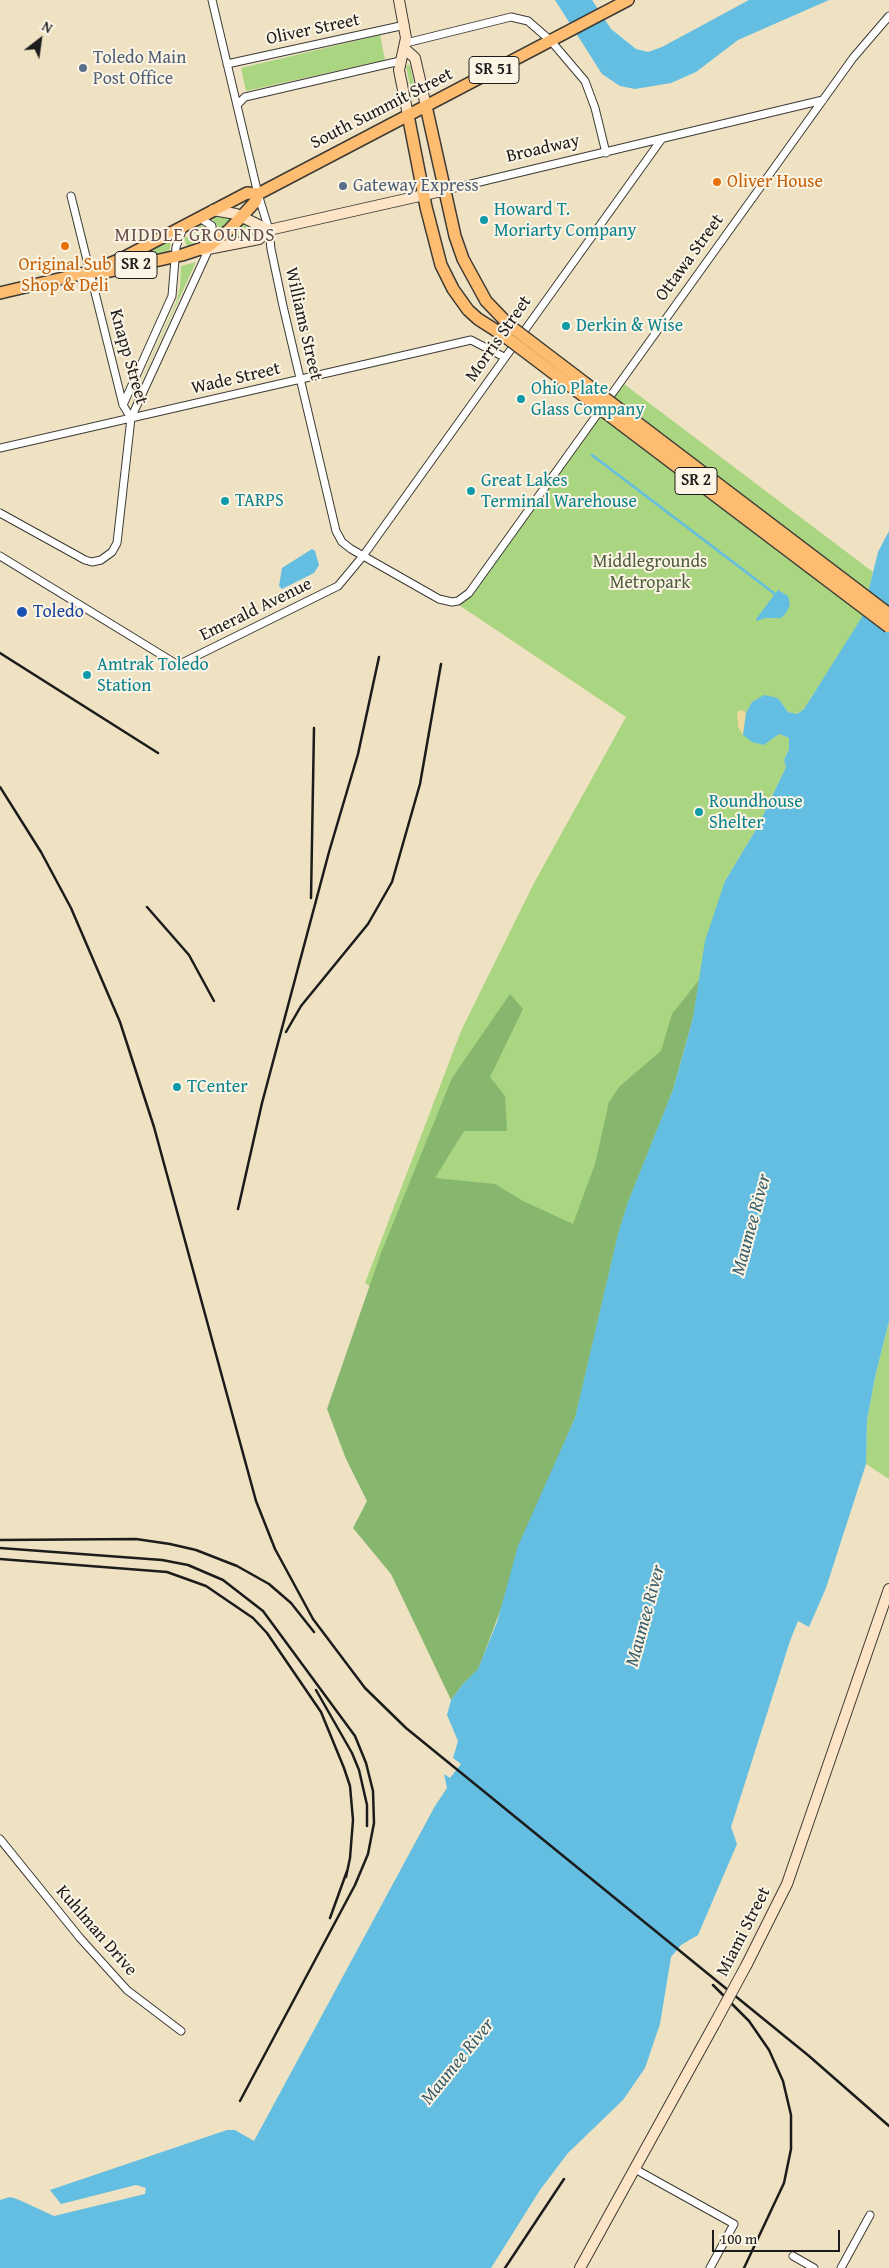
<!DOCTYPE html>
<style>
body{margin:0}
#map{position:relative;width:889px;height:2268px;overflow:hidden;background:#eee2c2;font-family:"Gentium Book Plus",serif}
canvas{display:block}
.north{position:absolute;left:15px;top:15px;width:50px;height:50px;-webkit-text-stroke:4px #fcf5e5;paint-order:stroke;rotate:30deg;font-size:14px;font-weight:700;line-height:20px;text-align:center;color:#1c1c1c}
.north::after{content:'';display:block;margin:auto;width:18px;height:22px;background:#1c1c1c;clip-path:polygon(50% 0,100% 100%,50% 72%,0 100%)}
.scale{position:absolute;left:712px;top:2230px;width:128px;height:22px;box-sizing:border-box;border:2px solid #1c1c1c;border-top:0;padding-left:6px;font-size:15px;line-height:18px;white-space:nowrap;color:#1c1c1c;-webkit-text-stroke:4px #fcf5e5;paint-order:stroke}
</style>
<div id="map">
<canvas width="889" height="2268"></canvas>
<div class="north">N</div>
<div class="scale">100 m</div>
</div>
<script>
const c = document.querySelector('canvas').getContext('2d');
c.lineJoin = 'round';
function fill(path, color) { c.fillStyle = color; c.fill(path, 'evenodd'); }
const toPath = rows => new Path2D(rows.map(r => 'M' + r).join(''));
function trace(path, color, width, dash) { c.strokeStyle = color; c.lineWidth = width; c.lineCap = dash ? 'butt' : 'round'; c.setLineDash(dash || []); c.stroke(path); }
function label(font, color, halo, rows, align = 'center') {
  c.font = font + ' "Gentium Book Plus",serif'; c.lineWidth = 4; c.setLineDash([]); c.textBaseline = 'middle'; c.strokeStyle = halo; c.fillStyle = color; for (const [text, x, y, turn = 0] of rows) {
    c.save(); c.translate(x, y); c.rotate((+turn || 0) * Math.PI / 180); c.textAlign = isNaN(turn) ? turn : align; if (halo) c.strokeText(text, 0, 0); c.fillText(text, 0, 0); c.restore();
  }
}
fill(toPath([
 [380,35,385,60,246,91,241,68],
 [410,65,416,93,412,95,406,66],
 [217,216,231,218,219,231,217,225,211,218],
 [243,223,264,231,264,234,226,241],
 [201,225,207,228,209,237,187,246,184,239],
 [170,239,171,241,169,251,137,258],
 [196,262,127,412,176,303,180,287,181,266],
 [620,381,873,572,863,617,804,709,797,714,788,712,778,698,764,745,779,734,789,738,789,749,784,760,786,767,757,828,725,881,693,1018,575,1418,365,1283,461,1031,534,883,626,717,459,605],
 [889,1321,889,1479,866,1464,867,1421,875,1377]
]), '#aad581');
fill(toPath([
 [699,980,693,1018,673,1090,628,1202,618,1234,575,1418,552,1472,478,1670,463,1684,451,1700,391,1574,353,1528,367,1501,346,1459,327,1409,381,1253,452,1078,510,994,523,1009,490,1077,505,1096,507,1131,464,1131,435,1178,495,1184,523,1201,573,1224,595,1164,609,1102,620,1086,661,1051,672,1014]
]), '#87b66f');
fill(toPath([
 [742,710,746,713,743,735,738,727,737,712]
]), '#eeda9e');
fill(toPath([
 [555,0,592,0,611,29,636,49,648,52,662,47,749,0,829,0,738,40,696,72,671,83,635,89,620,86,602,74],
 [889,531,889,1321,875,1377,867,1421,866,1464,826,1588,809,1627,798,1621,790,1641,731,1827,737,1844,698,1935,681,1945,671,1957,660,2024,645,2068,623,2100,568,2153,540,2190,491,2268,0,2268,0,2200,10,2197,17,2199,54,2216,145,2194,146,2188,136,2185,61,2204,50,2190,227,2130,235,2130,254,2141,435,1806,447,1788,444,1774,450,1778,461,1764,453,1758,458,1741,447,1715,451,1700,463,1684,478,1669,497,1622,518,1546,575,1418,618,1234,628,1202,673,1090,693,1018,705,941,725,881,757,828,786,767,784,760,789,749,789,738,779,734,764,745,752,742,743,735,746,713,752,702,764,695,778,698,788,712,797,714,804,709,862,617,878,552],
 [312,549,315,551,319,565,314,573,282,589,279,586,282,568],
 [778,590,788,596,790,605,786,613,781,618,765,618,757,621,756,619]
]), '#63bee1');
trace(toPath([
 [592,455,775,594]
]), '#63bee1', 2.5);
const street = toPath([
 [212,0,258,194,269,230,271,249,283,306,336,531,342,542,351,549,439,599,452,602,458,601,469,593,853,58,889,16],
 [406,43,511,17,528,21,551,41,585,81,595,108,606,153],
 [227,64,405,25],
 [237,105,245,97,400,61],
 [446,190,823,100],
 [71,196,123,405,131,418],
 [123,405,172,296,176,247,183,228],
 [0,448,471,340,504,357],
 [0,513,85,560,92,562,101,560,112,552,117,543,131,418,213,240,212,226,200,218],
 [0,556,178,665,338,586,363,556,661,140],
 [0,1839,80,1938,127,1990,181,2031],
 [635,2169,734,2224,710,2268],
 [793,2256,814,2268],
 [841,2268,870,2215]
]);
const secondary = toPath([
 [399,0,406,38,399,70,408,115],
 [405,49,415,58,426,106],
 [213,210,236,214,269,230],
 [203,250,259,239,269,230,446,190],
 [747,1964,787,1884,889,1589],
 [580,2268,715,2023]
]);
const primary = toPath([
 [426,106,455,236,463,259,486,301,510,326],
 [408,115,426,207,441,265,453,289,468,310,478,319,503,335],
 [91,272,106,272,182,255,209,246,229,230,255,202,258,194],
 [0,293,89,272,121,259,247,193,258,194,628,0]
]);
trace(street, '#3c3a35', 9);
trace(secondary, '#3c3a35', 12);
trace(primary, '#3c3a35', 14);
trace(street, '#fff', 7);
trace(secondary, '#fee4c6', 10);
trace(primary, '#fdbc70', 11);
trace(toPath([
 [0,653,158,753],
 [0,787,41,852,71,908,120,1022,154,1127,256,1501,275,1549,313,1619,365,1688,406,1728,809,2056,889,2126],
 [311,898,314,728],
 [147,907,189,955,214,1001],
 [286,1032,301,1006,368,924,392,882,420,784,441,664],
 [238,1209,262,1103,329,852,358,754,379,657],
 [0,1540,136,1539,170,1544,196,1550,237,1566,269,1584,291,1603,314,1632],
 [0,1548,162,1560,188,1565,223,1580,263,1611,355,1736,366,1763,373,1791,374,1823,368,1854,355,1885,240,2101],
 [0,1559,167,1572,206,1586,253,1618,267,1633,321,1712,344,1768,350,1786,353,1820,350,1858,346,1877],
 [316,1690,352,1753,359,1770,367,1805,367,1826],
 [330,1918,347,1871],
 [713,1985,749,2021,769,2050,783,2081,791,2115,791,2149,784,2183,744,2268],
 [505,2268,564,2179]
]), '#1c1c1c', 2.5);
const secondaryBridge = toPath([
 [715,2023,747,1964]
]);
const primaryBridge = toPath([
 [510,326,889,614],
 [503,335,889,627]
]);
trace(secondaryBridge, '#3c3a35', 12, []);
trace(primaryBridge, '#3c3a35', 14, []);
trace(secondaryBridge, '#fee4c6', 10);
trace(primaryBridge, '#fdbc70', 11);
for (const [x, y, r, color] of [
 [83,68,5,"#5c6f8a"],
 [717,182,5,"#e8710a"],
 [343,186,5,"#5c6f8a"],
 [484,220,5,"#0f9aa8"],
 [65,246,5,"#e8710a"],
 [566,326,5,"#0f9aa8"],
 [521,399,5,"#0f9aa8"],
 [471,491,5,"#0f9aa8"],
 [225,501,5,"#0f9aa8"],
 [22,612,6,"#1a4fb4"],
 [87,675,5,"#0f9aa8"],
 [699,812,5,"#0f9aa8"],
 [177,1087,5,"#0f9aa8"]
]) { const dot = new Path2D(); dot.arc(x, y, r, 0, 2 * Math.PI); c.fillStyle = color; c.fill(dot); trace(dot, '#fcf5e5', 2); }
for (const [x, y, w] of [
 [494,70,50],
 [136,265,42],
 [696,481,42]
]) { const box = new Path2D(); box.roundRect(x - w / 2, y - 13.5, w, 27, 4); c.fillStyle = '#fcf5e5'; c.fill(box); trace(box, '#1c1c1c', 1); }
label('bold 16px', '#1c1c1c', null, [
 ["SR 51",494,70],
 ["SR 2",136,265],
 ["SR 2",696,481]
]);
label('18px', '#1c1c1c', '#fcf5e5', [
 ["Oliver Street",313,30,-12],
 ["South Summit Street",382,109,-27],
 ["Broadway",543,149,-13],
 ["Ottawa Street",690,258,-54],
 ["Williams Street",303,324,77],
 ["Morris Street",499,339,-55],
 ["Knapp Street",128,357,74],
 ["Wade Street",236,379,-13],
 ["Emerald Avenue",256,610,-26],
 ["Kuhlman Drive",96,1931,49],
 ["Miami Street",744,1932,-63]
]);
label('18px', '#4e5e75', '#fcf5e5', [
 ["Toledo Main",93,58],
 ["Post Office",93,79],
 ["Gateway Express",353,186]
], 'left');
label('18px', '#c56008', '#fcf5e5', [
 ["Oliver House",727,182],
 ["Original Sub",65,265,"center"],
 ["Shop & Deli",65,286,"center"]
], 'left');
label('18px', '#0d838f', '#fcf5e5', [
 ["Howard T.",494,210],
 ["Moriarty Company",494,231],
 ["Derkin & Wise",576,326],
 ["Ohio Plate",531,389],
 ["Glass Company",531,410],
 ["Great Lakes",481,481],
 ["Terminal Warehouse",481,502],
 ["TARPS",235,501],
 ["Amtrak Toledo",97,665],
 ["Station",97,686],
 ["Roundhouse",709,802],
 ["Shelter",709,823],
 ["TCenter",187,1087]
], 'left');
label('18px', '#4e5d3f', '#fcf5e5', [
 ["Middlegrounds",650,562],
 ["Metropark",650,583]
]);
label('18px', '#164399', '#fcf5e5', [
 ["Toledo",33,612]
], 'left');
c.letterSpacing = '1px';
label('19px', '#664f49', '#fcf5e5', [
 ["MIDDLE GROUNDS",195,236]
]);
c.letterSpacing = '0px';
label('italic 19px', '#385d6b', '#fcf5e5', [
 ["Maumee River",752,1225,-75],
 ["Maumee River",646,1616,-75],
 ["Maumee River",458,2062,-51]
]);
</script>
